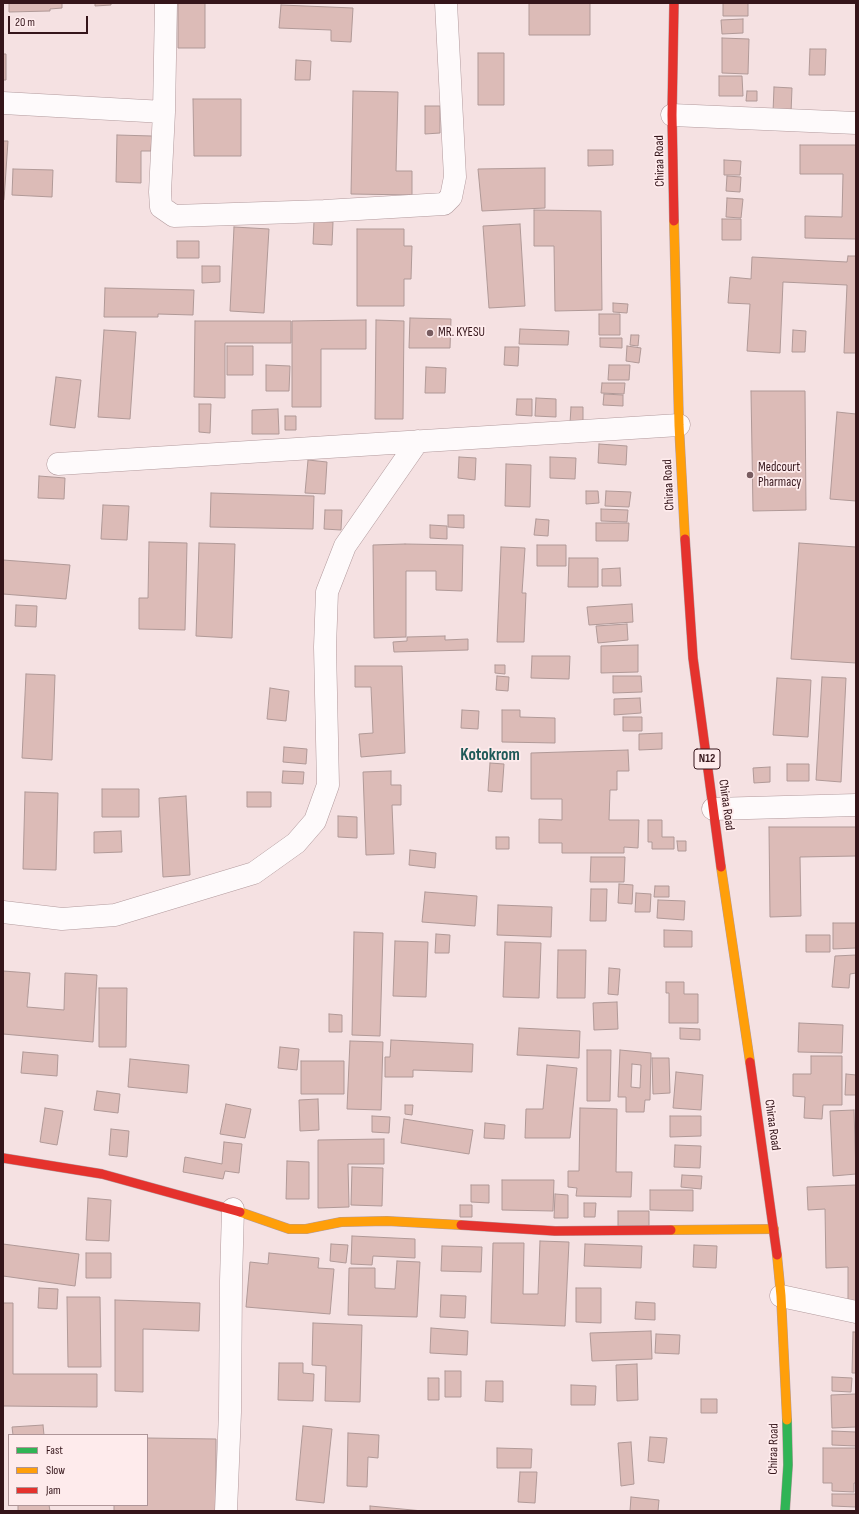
<!DOCTYPE html>
<style>
body{margin:0}
#map{position:relative;width:859px;height:1514px;overflow:hidden;background:#f5e1e2;font-family:"Sofia Sans Condensed",sans-serif}
canvas{display:block}
.frame{position:absolute;inset:0;border:4px solid #35151a;pointer-events:none}
.legend{position:absolute;left:8px;top:1434px;width:140px;height:72px;box-sizing:border-box;background:#feebec;border:1px solid #ae9598;margin:0;padding:5px 7px;list-style:none;font-size:12px;color:#35151a}
.legend li{display:flex;align-items:center;gap:8px;height:20px}
.legend b{width:20px;border:1px solid #ae9598}
.scale{position:absolute;left:8px;top:16px;width:80px;height:18px;box-sizing:border-box;border:2px solid #35151a;border-top:0;padding-left:5px;font-size:12px;line-height:14px;white-space:nowrap;color:#35151a;-webkit-text-stroke:3px #feebec;paint-order:stroke}
</style>
<div id="map">
<canvas width="859" height="1514"></canvas>
<div class="frame"></div>
<ul class="legend">
<li><b style="height:5px;background:#30b455"></b>Fast</li>
<li><b style="height:5px;background:#ff9f0a"></b>Slow</li>
<li><b style="height:5px;background:#e5322d"></b>Jam</li>
</ul>
<div class="scale">20 m</div>
</div>
<script>
const c = document.querySelector('canvas').getContext('2d');
c.lineJoin = 'round';
function fill(path, color) { c.fillStyle = color; c.fill(path, 'evenodd'); }
const toPath = rows => new Path2D(rows.map(r => 'M' + r).join(''));
function trace(path, color, width, dash) { c.strokeStyle = color; c.lineWidth = width; c.lineCap = dash ? 'butt' : 'round'; c.setLineDash(dash || []); c.stroke(path); }
function label(font, color, halo, rows, align = 'center') {
  c.font = font + ' "Sofia Sans Condensed",sans-serif'; c.lineWidth = 3.5; c.setLineDash([]); c.textBaseline = 'middle'; c.strokeStyle = halo; c.fillStyle = color; for (const [text, x, y, turn = 0] of rows) {
    c.save(); c.translate(x, y); c.rotate((+turn || 0) * Math.PI / 180); c.textAlign = isNaN(turn) ? turn : align; if (halo) c.strokeText(text, 0, 0); c.fillText(text, 0, 0); c.restore();
  }
}
const building = toPath([
 [9,3,62,3,62,8,50,9,50,11,9,12,9,3],
 [95,3,111,3,111,5,95,6,95,3],
 [178,3,205,3,205,48,178,48,178,3],
 [529,3,590,3,590,35,529,35,529,3],
 [723,3,748,3,748,16,723,16,723,3],
 [281,5,353,8,351,42,331,41,331,30,279,28,281,5],
 [743,19,743,33,722,34,721,20,743,19],
 [722,38,749,39,748,74,722,73,722,38],
 [810,49,826,49,825,75,809,75,810,49],
 [478,53,504,53,504,105,478,105,478,53],
 [3,54,6,54,6,80,3,80,3,54],
 [296,60,311,61,310,80,295,80,296,60],
 [719,76,742,76,743,96,719,96,719,76],
 [774,87,792,88,791,113,773,112,774,87],
 [353,91,398,92,396,171,412,171,412,195,351,194,353,91],
 [747,91,757,91,757,101,746,101,747,91],
 [193,99,241,99,241,156,194,156,193,99],
 [425,106,440,106,440,133,425,134,425,106],
 [117,135,152,136,151,151,141,151,141,183,116,182,117,135],
 [3,141,8,141,4,200,3,200,3,141],
 [800,145,856,145,856,239,805,238,805,216,842,217,843,174,800,174,800,145],
 [588,150,613,150,613,165,588,166,588,150],
 [724,160,741,161,740,175,724,175,724,160],
 [545,168,545,208,482,211,478,169,545,168],
 [13,169,53,170,52,197,12,195,13,169],
 [727,176,741,177,740,192,726,191,727,176],
 [727,198,743,199,741,218,726,217,727,198],
 [534,210,601,211,602,310,555,311,554,246,534,246,534,210],
 [722,219,741,219,741,240,722,240,722,219],
 [314,221,333,222,332,245,313,244,314,221],
 [520,224,525,306,489,308,483,226,520,224],
 [234,227,269,229,264,313,230,311,234,227],
 [357,229,404,229,404,246,412,246,411,279,404,279,404,306,357,306,357,229],
 [177,241,199,241,199,258,177,258,177,241],
 [848,256,856,256,856,353,844,353,847,285,783,282,780,353,747,351,750,304,728,303,730,277,751,279,752,257,847,262,848,256],
 [202,266,220,266,220,282,202,283,202,266],
 [105,288,194,290,193,315,158,314,158,317,104,317,105,288],
 [613,303,628,304,627,313,613,312,613,303],
 [599,314,620,314,620,335,599,335,599,314],
 [410,318,451,319,450,348,409,348,410,318],
 [366,320,366,349,321,349,321,407,292,407,292,321,366,320],
 [376,320,404,321,403,419,375,419,376,320],
 [195,321,291,321,291,343,225,343,225,398,194,397,195,321],
 [520,329,569,331,568,345,519,344,520,329],
 [104,330,136,332,130,419,98,417,104,330],
 [793,330,806,331,805,352,792,352,793,330],
 [631,335,639,335,638,346,630,345,631,335],
 [600,338,622,338,622,348,600,347,600,338],
 [227,346,253,346,253,375,227,375,227,346],
 [627,346,641,348,639,363,626,361,627,346],
 [505,347,519,347,518,366,504,365,505,347],
 [266,365,290,366,289,391,266,391,266,365],
 [609,365,630,365,629,380,608,380,609,365],
 [426,367,446,368,445,393,425,393,426,367],
 [56,377,81,380,75,428,50,425,56,377],
 [602,383,625,383,624,394,601,393,602,383],
 [751,391,805,391,806,510,753,511,751,391],
 [604,394,623,395,623,406,603,405,604,394],
 [536,398,556,399,556,417,535,416,536,398],
 [517,399,532,399,532,416,516,415,517,399],
 [199,404,211,404,210,433,199,432,199,404],
 [571,407,583,407,583,424,570,423,571,407],
 [278,409,279,434,252,434,252,410,278,409],
 [837,412,856,414,856,501,830,499,837,412],
 [285,416,296,416,296,430,285,430,285,416],
 [599,444,627,446,626,465,598,463,599,444],
 [459,457,476,458,475,480,458,478,459,457],
 [550,457,576,458,575,479,550,478,550,457],
 [308,460,327,462,325,494,305,493,308,460],
 [506,464,531,465,530,507,505,506,506,464],
 [39,476,65,478,64,499,38,498,39,476],
 [586,491,598,491,599,503,586,504,586,491],
 [606,491,631,492,629,507,605,506,606,491],
 [211,493,314,496,313,529,210,527,211,493],
 [103,505,129,506,127,540,101,539,103,505],
 [601,509,628,510,627,522,601,521,601,509],
 [325,510,342,510,341,530,324,529,325,510],
 [448,515,464,515,464,528,448,527,448,515],
 [536,519,549,520,548,536,534,535,536,519],
 [596,523,629,523,628,541,596,541,596,523],
 [430,525,447,526,447,539,430,538,430,525],
 [149,542,187,543,185,630,139,629,139,598,148,598,149,542],
 [199,543,235,544,232,638,196,636,199,543],
 [799,543,856,547,856,663,791,659,799,543],
 [405,544,463,545,462,591,436,590,436,571,406,571,406,637,374,638,373,545,405,544],
 [537,545,566,545,566,566,537,566,537,545],
 [501,547,525,548,522,593,526,593,524,642,497,642,501,547],
 [569,558,598,558,598,587,568,587,569,558],
 [3,560,70,565,66,599,3,594,3,560],
 [620,568,621,586,602,586,602,569,620,568],
 [632,604,633,622,589,625,587,607,632,604],
 [16,605,37,606,36,627,15,626,16,605],
 [627,624,628,640,598,643,596,626,627,624],
 [445,636,445,640,468,639,468,650,394,652,393,642,407,641,407,637,445,636],
 [638,645,638,672,601,673,601,646,638,645],
 [532,656,570,656,569,679,531,678,532,656],
 [495,665,505,665,505,674,495,673,495,665],
 [355,666,402,666,405,753,361,757,359,734,373,733,371,687,355,687,355,666],
 [26,674,55,675,52,760,22,758,26,674],
 [497,676,509,677,508,691,496,690,497,676],
 [613,676,641,676,642,692,613,693,613,676],
 [822,677,846,678,841,782,816,780,822,677],
 [777,678,811,680,808,737,773,735,777,678],
 [270,688,289,691,286,721,267,719,270,688],
 [640,698,641,713,614,715,614,699,640,698],
 [462,710,479,711,478,729,461,728,462,710],
 [502,710,520,710,520,717,555,718,555,743,502,742,502,710],
 [623,717,642,717,642,731,623,731,623,717],
 [662,733,662,749,639,750,639,734,662,733],
 [284,747,307,749,306,764,283,762,284,747],
 [628,750,629,771,617,771,617,790,610,790,609,820,639,820,638,848,624,847,624,853,562,853,562,843,539,843,539,819,562,820,562,799,531,799,531,753,628,750],
 [490,763,504,764,502,792,488,791,490,763],
 [787,764,809,764,809,781,787,781,787,764],
 [770,767,770,782,754,783,753,768,770,767],
 [283,771,304,772,303,784,282,783,283,771],
 [391,771,391,785,401,785,401,805,392,805,394,854,366,855,363,772,391,771],
 [102,789,139,789,139,817,102,817,102,789],
 [25,792,58,793,56,870,23,869,25,792],
 [247,792,271,792,271,807,247,807,247,792],
 [186,796,190,875,163,877,159,798,186,796],
 [338,816,357,817,357,838,338,837,338,816],
 [648,820,662,820,662,837,674,837,674,849,652,849,652,842,648,842,648,820],
 [769,827,856,827,856,856,800,857,801,916,770,917,769,827],
 [121,831,122,852,94,853,94,832,121,831],
 [496,837,509,837,509,849,496,849,496,837],
 [677,841,686,841,686,851,678,851,677,841],
 [410,850,436,853,435,868,409,865,410,850],
 [591,857,625,857,624,882,590,882,591,857],
 [619,884,633,885,632,904,618,903,619,884],
 [655,886,669,886,669,897,654,897,655,886],
 [591,889,607,889,606,921,590,921,591,889],
 [425,892,477,896,475,926,422,922,425,892],
 [636,893,651,894,650,912,635,912,636,893],
 [658,900,685,901,684,920,657,918,658,900],
 [498,905,552,907,551,937,497,935,498,905],
 [833,923,856,923,856,948,833,949,833,923],
 [664,930,692,931,692,947,664,947,664,930],
 [354,932,383,933,380,1036,352,1035,354,932],
 [436,934,450,935,449,953,435,953,436,934],
 [806,935,830,935,830,952,806,952,806,935],
 [395,941,428,942,426,997,393,996,395,941],
 [505,942,541,943,539,998,503,997,505,942],
 [558,950,586,950,585,998,557,998,558,950],
 [856,955,856,973,850,974,849,988,832,987,835,956,856,955],
 [609,968,620,969,618,995,608,994,609,968],
 [3,971,30,973,27,1007,64,1010,65,973,97,975,93,1042,3,1034,3,971],
 [666,982,684,982,684,994,698,994,698,1023,669,1023,669,993,666,993,666,982],
 [99,988,127,988,126,1047,99,1047,99,988],
 [617,1002,618,1029,594,1030,593,1003,617,1002],
 [329,1014,342,1015,342,1032,329,1032,329,1014],
 [799,1023,843,1025,842,1053,798,1052,799,1023],
 [519,1028,580,1031,579,1058,517,1055,519,1028],
 [680,1028,700,1029,700,1040,680,1039,680,1028],
 [391,1040,473,1044,472,1072,413,1070,413,1077,385,1077,385,1057,390,1057,391,1040],
 [350,1041,383,1042,381,1110,347,1109,350,1041],
 [280,1047,299,1049,297,1070,278,1068,280,1047],
 [587,1050,611,1050,610,1101,587,1101,587,1050],
 [620,1050,651,1053,650,1100,645,1100,644,1112,626,1112,626,1097,618,1097,620,1050],
 [632,1064,641,1065,640,1088,631,1087,632,1064],
 [23,1052,58,1055,57,1076,21,1073,23,1052],
 [811,1056,842,1056,842,1105,823,1105,822,1119,804,1118,805,1097,793,1096,793,1074,811,1074,811,1056],
 [652,1058,669,1058,670,1093,653,1094,652,1058],
 [130,1059,189,1065,187,1093,128,1087,130,1059],
 [301,1061,344,1061,344,1094,301,1094,301,1061],
 [547,1065,577,1068,570,1138,525,1138,526,1109,543,1109,547,1065],
 [676,1072,703,1075,701,1110,673,1108,676,1072],
 [846,1074,856,1075,856,1095,845,1095,846,1074],
 [97,1091,120,1094,118,1113,94,1110,97,1091],
 [318,1099,319,1130,300,1131,299,1100,318,1099],
 [226,1104,251,1109,245,1138,220,1134,226,1104],
 [405,1105,413,1105,412,1115,405,1114,405,1105],
 [45,1108,63,1111,57,1145,40,1142,45,1108],
 [580,1108,617,1109,616,1172,632,1172,631,1197,576,1196,577,1188,568,1187,568,1171,579,1171,580,1108],
 [854,1110,856,1174,833,1176,830,1111,854,1110],
 [372,1116,390,1117,389,1133,372,1132,372,1116],
 [670,1116,701,1116,701,1136,670,1137,670,1116],
 [404,1119,473,1130,469,1154,401,1143,404,1119],
 [485,1123,505,1125,504,1139,484,1138,485,1123],
 [111,1129,129,1131,127,1157,109,1155,111,1129],
 [384,1139,384,1164,348,1164,349,1207,318,1208,318,1140,384,1139],
 [224,1142,242,1144,239,1173,225,1171,223,1179,183,1172,185,1157,222,1164,224,1142],
 [675,1145,701,1146,700,1168,674,1167,675,1145],
 [287,1161,309,1162,309,1199,286,1199,287,1161],
 [352,1167,383,1168,382,1206,351,1205,352,1167],
 [682,1175,702,1176,701,1189,681,1187,682,1175],
 [502,1180,554,1180,553,1211,502,1210,502,1180],
 [471,1185,489,1185,489,1203,471,1202,471,1185],
 [856,1185,856,1301,848,1301,848,1267,826,1268,825,1209,808,1210,807,1187,856,1185],
 [650,1190,693,1190,693,1211,650,1210,650,1190],
 [555,1194,568,1195,568,1218,554,1218,555,1194],
 [88,1198,111,1200,109,1241,86,1240,88,1198],
 [584,1203,596,1203,595,1217,584,1217,584,1203],
 [460,1205,472,1205,472,1217,460,1217,460,1205],
 [618,1211,649,1211,649,1226,618,1226,618,1211],
 [352,1236,415,1239,415,1258,373,1256,372,1265,351,1264,352,1236],
 [540,1241,569,1242,565,1326,491,1323,493,1243,524,1243,523,1294,538,1294,540,1241],
 [3,1244,79,1254,75,1286,3,1276,3,1244],
 [331,1244,348,1245,346,1263,330,1261,331,1244],
 [585,1244,642,1246,641,1268,584,1266,585,1244],
 [694,1245,717,1246,716,1268,693,1267,694,1245],
 [442,1246,482,1247,481,1272,441,1271,442,1246],
 [86,1253,111,1253,111,1278,86,1278,86,1253],
 [269,1253,319,1258,318,1268,334,1269,330,1314,246,1307,250,1262,268,1264,269,1253],
 [397,1261,420,1262,417,1317,348,1315,349,1268,375,1268,375,1288,395,1289,397,1261],
 [39,1288,58,1289,57,1309,38,1308,39,1288],
 [576,1288,601,1288,601,1323,576,1322,576,1288],
 [441,1295,466,1296,465,1318,440,1317,441,1295],
 [67,1297,100,1297,101,1367,68,1367,67,1297],
 [115,1300,200,1303,199,1331,143,1329,143,1392,115,1391,115,1300],
 [636,1302,655,1303,655,1320,635,1319,636,1302],
 [3,1303,13,1303,13,1374,97,1374,97,1407,3,1406,3,1303],
 [313,1323,362,1325,360,1402,325,1401,326,1366,312,1365,313,1323],
 [431,1328,468,1331,467,1355,430,1353,431,1328],
 [651,1331,652,1359,592,1361,590,1333,651,1331],
 [853,1332,856,1332,856,1373,852,1373,853,1332],
 [656,1334,680,1335,679,1354,655,1353,656,1334],
 [279,1363,303,1363,303,1373,314,1374,313,1401,278,1400,279,1363],
 [637,1364,638,1400,617,1401,616,1365,637,1364],
 [445,1371,461,1371,461,1397,445,1397,445,1371],
 [832,1377,852,1378,851,1392,832,1391,832,1377],
 [428,1378,439,1378,439,1400,428,1400,428,1378],
 [486,1381,503,1381,503,1402,485,1401,486,1381],
 [571,1385,596,1386,595,1405,571,1405,571,1385],
 [856,1394,856,1427,832,1428,831,1395,856,1394],
 [701,1399,717,1399,717,1413,701,1413,701,1399],
 [43,1425,44,1435,13,1435,12,1427,43,1425],
 [303,1426,332,1429,324,1503,296,1500,303,1426],
 [832,1431,856,1432,856,1446,832,1445,832,1431],
 [348,1433,379,1435,378,1458,368,1457,367,1487,347,1486,348,1433],
 [650,1437,667,1438,664,1463,648,1461,650,1437],
 [147,1438,216,1439,216,1511,114,1511,114,1505,147,1505,147,1438],
 [631,1442,634,1484,621,1486,618,1443,631,1442],
 [497,1448,532,1449,531,1468,497,1468,497,1448],
 [823,1448,856,1448,856,1483,854,1483,854,1492,832,1491,832,1483,823,1483,823,1448],
 [520,1472,537,1472,535,1503,518,1502,520,1472],
 [832,1494,856,1494,856,1507,832,1506,832,1494],
 [631,1497,659,1500,658,1511,630,1511,631,1497],
 [18,1505,49,1505,50,1511,18,1511,18,1505],
 [370,1506,423,1511,370,1511,370,1506]
]);
fill(building, '#dcbbb7');
trace(building, '#b09997', 1);
const street = toPath([
 [166,3,164,112,160,192,161,207,174,216,324,211,444,204,451,197,455,177,446,3],
 [3,103,164,112],
 [672,115,856,123],
 [58,464,679,425],
 [713,809,856,805],
 [3,912,62,919,115,915,254,873,296,843,315,821,328,785,325,647,327,592,345,546,418,441],
 [781,1296,856,1312],
 [226,1511,230,1412,231,1281,233,1209]
]);
const fast = toPath([
 [785,1511,788,1465,787,1420]
]);
const slow = toPath([
 [674,221,679,425,685,539],
 [721,867,750,1062],
 [240,1212,289,1229,306,1229,341,1222,387,1221,461,1225],
 [671,1230,774,1229],
 [777,1255,781,1296,787,1420]
]);
const jam = toPath([
 [674,3,672,115,674,221],
 [685,539,693,658,721,867],
 [750,1062,777,1255],
 [3,1158,102,1174,240,1212],
 [461,1225,555,1231,671,1230]
]);
trace(street, '#b29a9d', 23);
trace(fast, '#b29a9d', 10);
trace(slow, '#b29a9d', 10);
trace(jam, '#b29a9d', 10);
trace(street, '#fefafb', 22);
trace(fast, '#30b455', 9);
trace(slow, '#ff9f0a', 9);
trace(jam, '#e5322d', 9);
for (const [x, y, r, color] of [
 [430,333,4,"#785c60"],
 [750,475,4,"#785c60"]
]) { const dot = new Path2D(); dot.arc(x, y, r, 0, 2 * Math.PI); c.fillStyle = color; c.fill(dot); trace(dot, '#feebec', 1.5); }
for (const [x, y, w] of [
 [707,759,26]
]) { const box = new Path2D(); box.roundRect(x - w / 2, y - 10, w, 20, 3); c.fillStyle = '#feebec'; c.fill(box); trace(box, '#35151a', 1); }
label('bold 12px', '#35151a', null, [
 ["N12",707,759]
]);
label('13px', '#35151a', '#feebec', [
 ["Chiraa Road",660,161,-91],
 ["Chiraa Road",669,485,-93],
 ["Chiraa Road",726,805,82],
 ["Chiraa Road",772,1125,82],
 ["Chiraa Road",774,1449,-89]
]);
label('13px', '#35151a', '#feebec', [
 ["MR. KYESU",438,333],
 ["Medcourt",758,468],
 ["Pharmacy",758,483]
], 'left');
label('bold 17px', '#1e5958', '#feebec', [
 ["Kotokrom",490,756]
]);
</script>
